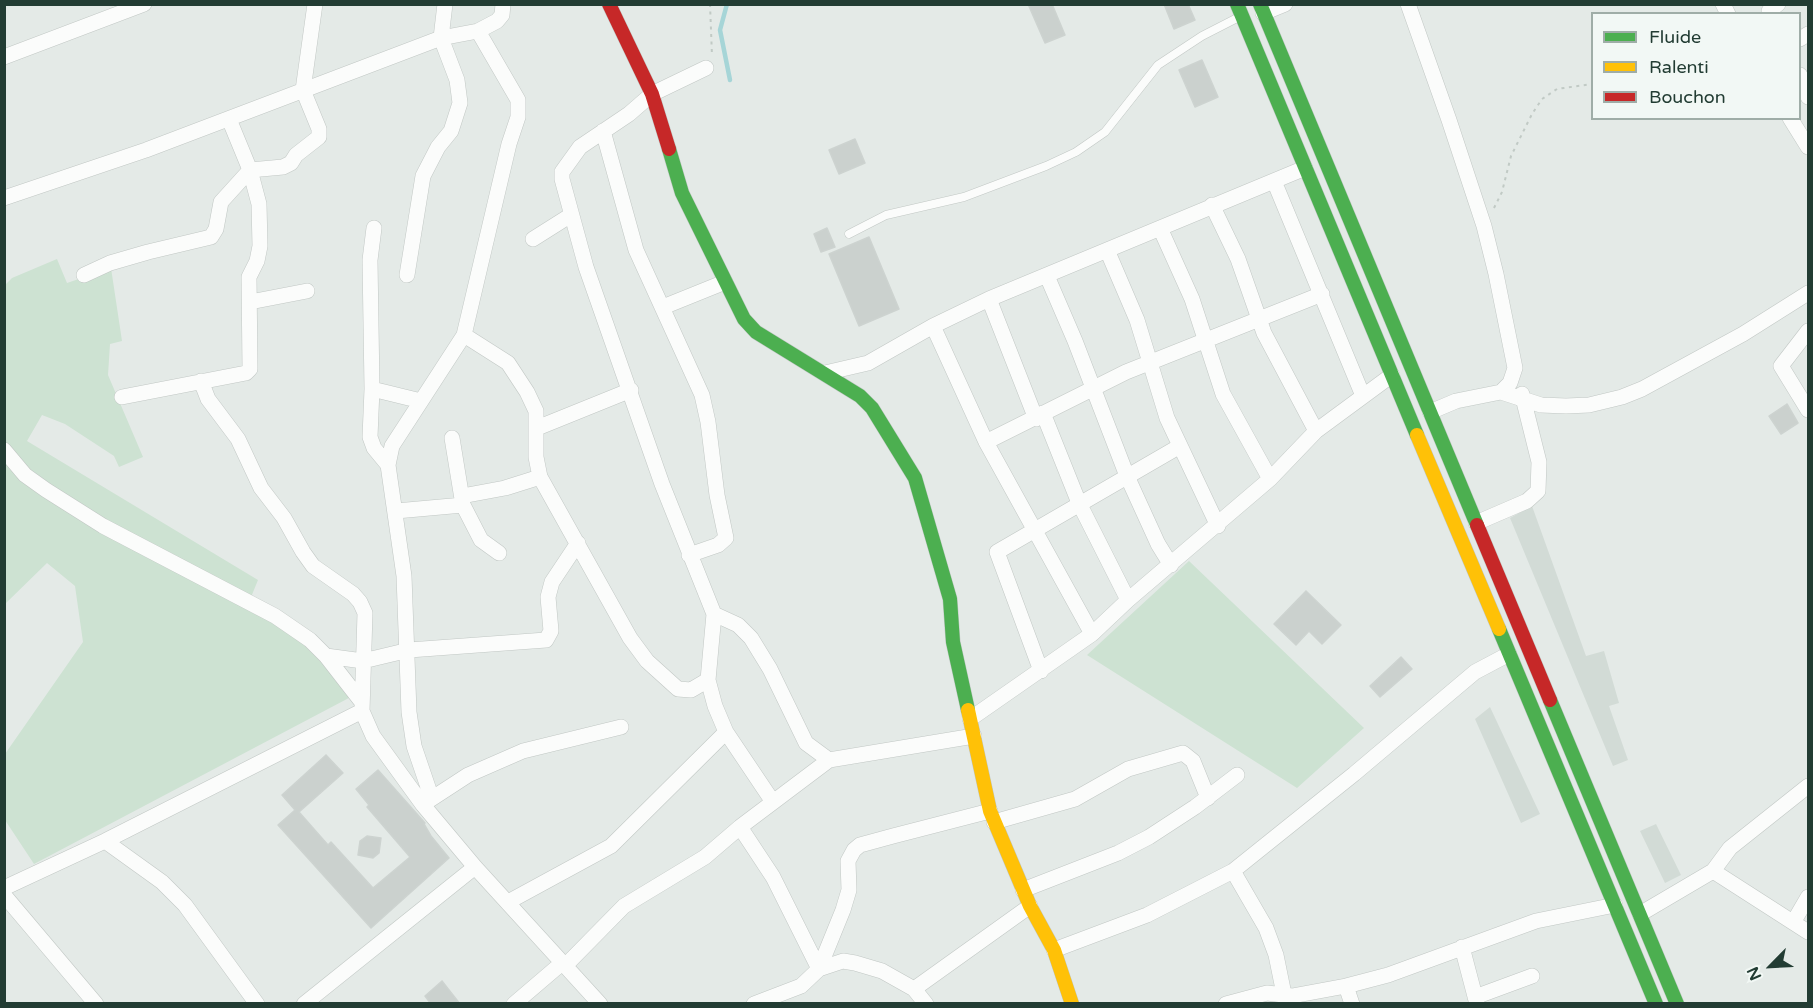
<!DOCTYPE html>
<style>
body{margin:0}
#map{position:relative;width:1813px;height:1008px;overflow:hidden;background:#e4eae7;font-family:"Varela Round",sans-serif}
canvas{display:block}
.frame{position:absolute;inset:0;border:6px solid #223c33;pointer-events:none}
.legend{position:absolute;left:1591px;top:12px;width:210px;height:108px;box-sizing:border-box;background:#f2f8f5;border:2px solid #9fada7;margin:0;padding:8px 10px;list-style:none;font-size:18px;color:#223c33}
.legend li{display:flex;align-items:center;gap:12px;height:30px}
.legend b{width:30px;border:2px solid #9fada7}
.north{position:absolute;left:1741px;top:936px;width:60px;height:60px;-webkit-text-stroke:4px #f2f8f5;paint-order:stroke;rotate:246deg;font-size:16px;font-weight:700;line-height:24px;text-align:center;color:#223c33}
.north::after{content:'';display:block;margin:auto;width:21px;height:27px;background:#223c33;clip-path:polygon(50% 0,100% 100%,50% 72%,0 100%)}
</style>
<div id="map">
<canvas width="1813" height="1008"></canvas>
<div class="frame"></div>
<ul class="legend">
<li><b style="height:8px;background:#4caf50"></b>Fluide</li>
<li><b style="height:8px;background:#ffc107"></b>Ralenti</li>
<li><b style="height:8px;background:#c62828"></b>Bouchon</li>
</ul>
<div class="north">N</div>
</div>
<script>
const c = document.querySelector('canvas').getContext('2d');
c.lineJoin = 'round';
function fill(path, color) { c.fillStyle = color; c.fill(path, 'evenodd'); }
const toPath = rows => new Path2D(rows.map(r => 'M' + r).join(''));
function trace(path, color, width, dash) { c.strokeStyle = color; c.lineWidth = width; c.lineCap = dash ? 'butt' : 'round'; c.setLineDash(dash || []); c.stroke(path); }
fill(toPath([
 [1532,506,1586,656,1604,651,1619,703,1609,706,1628,760,1613,766,1510,518],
 [1490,707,1540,814,1521,823,1475,719],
 [1656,824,1681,875,1665,883,1640,831]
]), '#d2dbd6');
fill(toPath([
 [57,259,67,283,111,268,122,341,110,344,108,375,143,457,119,467,114,456,65,424,42,415,27,441,258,580,249,602,364,690,34,864,5,820,5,754,83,642,75,586,47,563,5,604,5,285,12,278],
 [1189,561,1364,728,1297,788,1087,655]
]), '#cde2d2');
trace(toPath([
 [727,4,720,30,730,80]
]), '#a6d5d7', 4.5);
const building = toPath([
 [1028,4,1052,4,1065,35,1045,43,1028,4],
 [1164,4,1188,4,1195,20,1174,29,1164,4],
 [1202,60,1218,97,1195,107,1179,70,1202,60],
 [855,139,865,163,839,174,829,150,855,139],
 [827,228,835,247,821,252,814,234,827,228],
 [869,237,899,309,859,326,829,254,869,237],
 [1787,404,1798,423,1781,434,1769,416,1787,404],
 [1306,591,1341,625,1322,644,1309,631,1296,645,1274,624,1306,591],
 [1401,657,1412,669,1380,697,1370,686,1401,657],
 [326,755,343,773,299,812,328,845,331,842,373,888,410,857,367,807,369,805,356,789,378,770,425,823,424,824,431,836,449,858,371,928,278,825,295,810,282,795,326,755],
 [367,836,381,838,379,853,373,858,358,855,360,841,367,836],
 [442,981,460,1004,431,1004,425,996,442,981]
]);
fill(building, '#cbd1ce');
trace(building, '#cdd3d0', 1.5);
const lane = toPath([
 [849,234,886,215,964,197,1046,166,1076,152,1105,132,1158,65,1202,36,1241,16]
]);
const street = toPath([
 [1408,4,1449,120,1484,226,1496,274,1515,368,1510,383,1501,392],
 [1723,4,1728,14],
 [1769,11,1778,4],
 [1263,13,1285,4],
 [1800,39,1808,34],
 [4,57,144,4],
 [706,68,652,94,629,114,580,147,562,172,562,179,586,267,662,484,714,614,708,680,715,706,726,732,773,802],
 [1800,75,1808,97],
 [1790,118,1808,147],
 [603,131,636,250,702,395,708,422,717,495,726,538,718,545,689,555],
 [1274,181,1363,396],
 [4,198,146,150,441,38,478,31,497,21,502,15,503,4],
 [1212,205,1238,259,1264,333,1316,431],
 [374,228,370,260,372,389,421,401],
 [1160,228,1192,299,1223,394,1270,479],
 [533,239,571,215],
 [1107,250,1137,320,1167,418,1218,526],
 [84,275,110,263,148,252,211,237,216,229,221,202,250,170,283,167,291,163,296,155,319,137,319,129,303,90,315,4],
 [407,275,423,176,438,147,451,131,460,103,457,80,441,38,445,4],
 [1047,276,1075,341,1127,476,1158,544,1171,565],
 [989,299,1036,419],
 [250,302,307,291],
 [663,307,725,282],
 [933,326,986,442,1092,634],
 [1808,331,1781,366,1808,410],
 [464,335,508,363,527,392,536,411,536,457,540,477,630,638,647,661,678,689,691,690,708,680],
 [825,373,868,363,933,326,989,299,1305,168],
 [201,381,208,399,238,439,261,488,284,518,303,552,313,566,353,594,360,602,365,613,362,711,373,736,423,805,475,867,600,1004],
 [372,389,370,437,374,448,388,465],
 [122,397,246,373,250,369,249,277,257,261,260,246,259,204,250,170,229,119],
 [1430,412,1456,401,1501,392,1541,405,1566,406,1589,405,1622,397,1642,389,1743,334,1808,293],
 [1043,413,1079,503,1128,600],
 [537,428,631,390],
 [452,438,463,505,481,540,499,553],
 [986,442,1126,372,1322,294],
 [4,450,25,475,46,490,103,526,275,616,310,640,326,656,361,701],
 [462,496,505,488,540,477],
 [396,511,463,505],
 [1476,523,1527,501,1538,491,1539,462,1522,394],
 [714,614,738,625,751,638,770,669,806,743,829,760],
 [326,656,363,661,409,650,546,640,551,631,548,597,552,582,578,543],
 [1041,671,997,552,1180,446],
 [970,719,1092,634,1128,600,1270,479,1316,431,1392,375],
 [431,796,414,746,409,712,404,576,388,465,392,446,464,335,509,144,518,117,518,100,478,31],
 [425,803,468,775,523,751,621,727],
 [994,822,1075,799,1128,769,1183,753,1193,761,1208,798],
 [740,827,773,877,819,969,843,961,855,963,882,971,914,989,1030,906],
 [105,841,162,882,185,905,257,1004],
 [1233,871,1266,928,1276,955,1286,1004],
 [1713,871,1730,848,1808,786],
 [4,888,105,841,362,711],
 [1023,890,1118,853,1149,837,1195,807,1237,775],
 [4,895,96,1004],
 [508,902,611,846,726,732],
 [1640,914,1713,871,1808,932],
 [1794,921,1808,897],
 [1462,947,1477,1004],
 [1054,950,1147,915,1233,871,1354,774,1475,672,1509,654],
 [565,966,624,906,705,857,740,827,829,760,974,736],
 [1346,986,1352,1004],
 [914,989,926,1004],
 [1475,997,1532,976],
 [304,1004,475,867],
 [514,1004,562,963],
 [754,1004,801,986,819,969,843,910,849,890,848,861,854,850,860,845,893,836,990,811],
 [1226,1004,1267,993,1292,996,1346,986,1388,975,1536,921,1615,905]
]);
const fast = toPath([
 [1237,4,1417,435],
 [1260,4,1477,525],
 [669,149,682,193,744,319,756,332,860,396,872,408,915,478,950,599,953,642,968,710],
 [1499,629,1656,1004],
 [1550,700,1677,1004]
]);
const slow = toPath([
 [1417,435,1499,629],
 [968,710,990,811,1030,906,1054,950,1072,1004]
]);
const jam = toPath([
 [609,4,652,94,669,149],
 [1477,525,1550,700]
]);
trace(lane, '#c1c7c4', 9);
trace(street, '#c1c7c4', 16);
trace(fast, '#c0c7c4', 15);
trace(slow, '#c0c7c4', 15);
trace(jam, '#c0c7c4', 15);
trace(toPath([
 [710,4,712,56],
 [1494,208,1502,192,1511,156,1532,114,1542,99,1557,89,1592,84]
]), '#c1cac5', 2, [3, 4.5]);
trace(lane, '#fbfcfb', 8);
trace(street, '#fbfcfb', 15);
trace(fast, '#4caf50', 14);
trace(slow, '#ffc107', 14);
trace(jam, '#c62828', 14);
</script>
